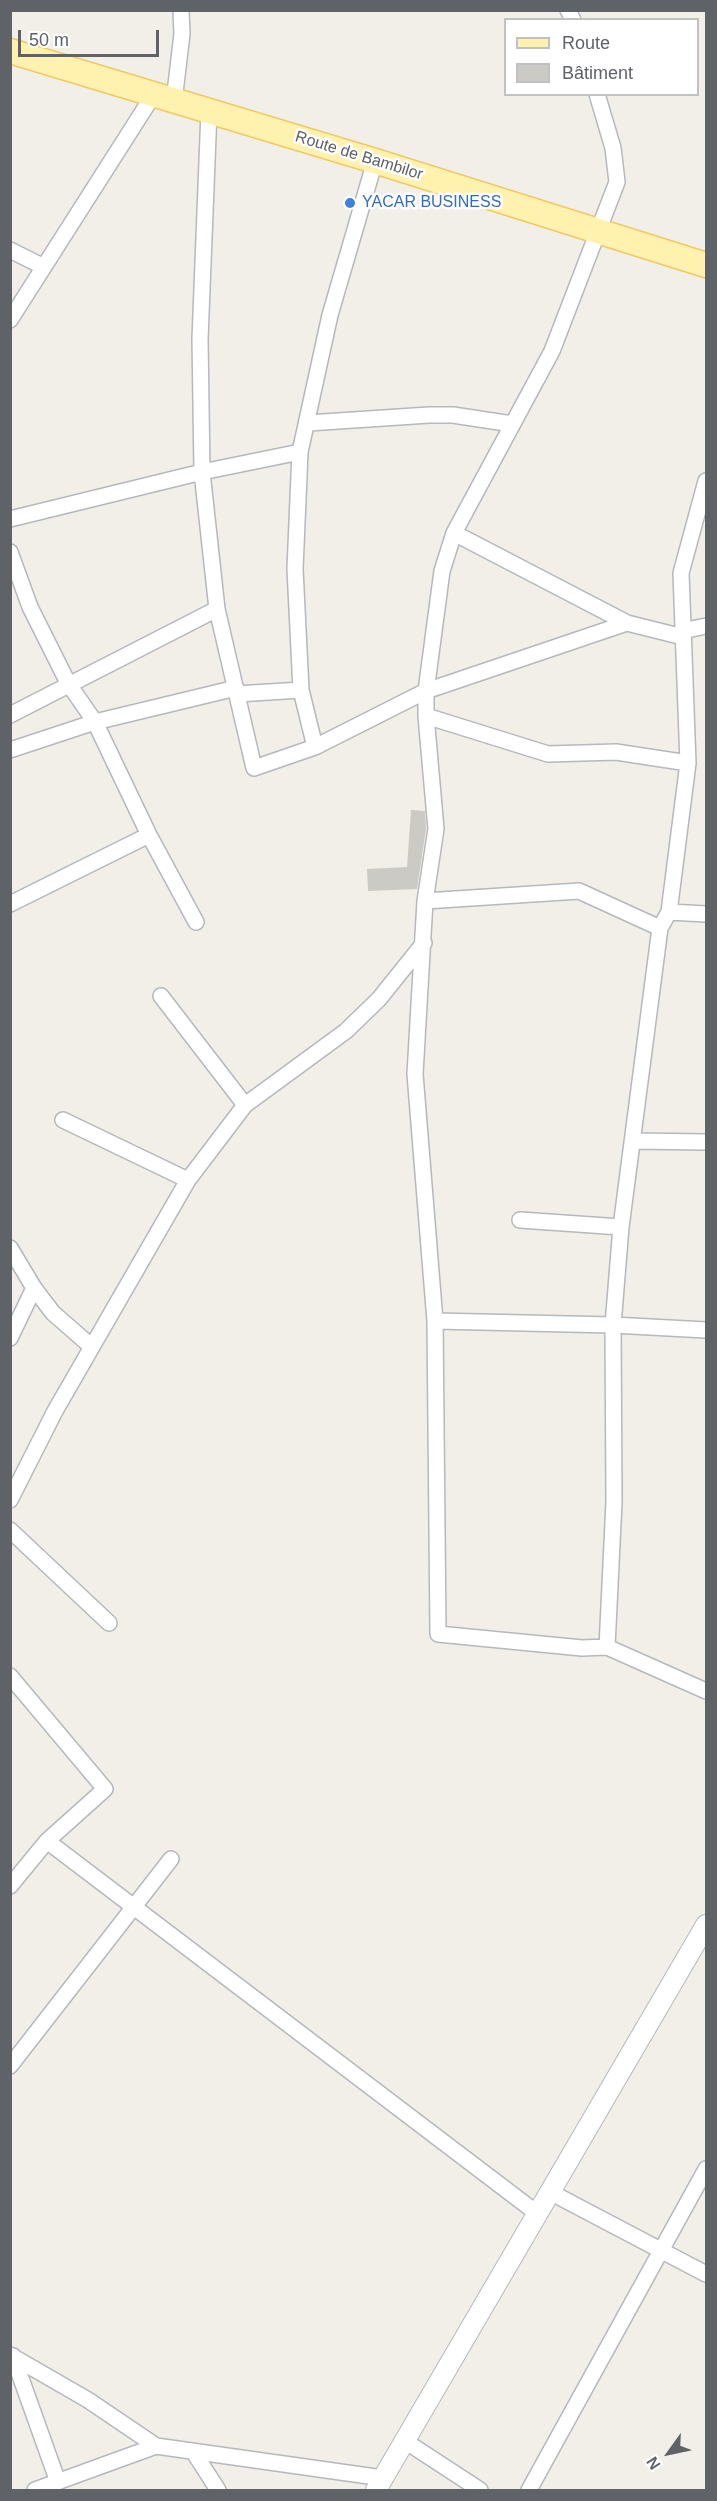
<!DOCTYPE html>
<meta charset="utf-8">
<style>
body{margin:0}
#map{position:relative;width:717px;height:2501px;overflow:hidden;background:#f1efe8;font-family:Arial,sans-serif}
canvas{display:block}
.frame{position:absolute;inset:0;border:12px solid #5f6368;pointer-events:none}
.legend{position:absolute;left:504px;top:18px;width:195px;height:78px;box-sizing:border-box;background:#fff;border:2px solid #bfc1c3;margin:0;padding:8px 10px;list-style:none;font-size:18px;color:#5f6368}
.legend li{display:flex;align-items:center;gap:12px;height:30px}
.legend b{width:30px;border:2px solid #bfc1c3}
.north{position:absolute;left:639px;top:2423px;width:60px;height:60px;-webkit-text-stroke:4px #fff;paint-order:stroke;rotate:237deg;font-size:16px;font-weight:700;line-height:24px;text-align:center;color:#5f6368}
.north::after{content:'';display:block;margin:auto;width:21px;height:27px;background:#5f6368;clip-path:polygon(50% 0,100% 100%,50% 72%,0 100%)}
.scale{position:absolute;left:18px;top:30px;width:141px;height:27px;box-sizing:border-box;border:3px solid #5f6368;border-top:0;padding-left:8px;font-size:18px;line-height:21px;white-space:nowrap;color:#5f6368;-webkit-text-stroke:4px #fff;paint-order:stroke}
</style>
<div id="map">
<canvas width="717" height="2501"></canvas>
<div class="frame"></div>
<ul class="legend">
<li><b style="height:8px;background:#fff2af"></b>Route</li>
<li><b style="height:16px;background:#cccac5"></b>Bâtiment</li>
</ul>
<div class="north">N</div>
<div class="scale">50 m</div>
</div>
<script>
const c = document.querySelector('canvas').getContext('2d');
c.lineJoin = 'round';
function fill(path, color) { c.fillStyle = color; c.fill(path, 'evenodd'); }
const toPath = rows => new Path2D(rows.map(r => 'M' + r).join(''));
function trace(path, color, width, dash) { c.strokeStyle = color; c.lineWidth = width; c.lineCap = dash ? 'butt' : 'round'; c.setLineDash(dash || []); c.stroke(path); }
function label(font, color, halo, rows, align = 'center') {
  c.font = font + ' Arial,sans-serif'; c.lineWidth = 5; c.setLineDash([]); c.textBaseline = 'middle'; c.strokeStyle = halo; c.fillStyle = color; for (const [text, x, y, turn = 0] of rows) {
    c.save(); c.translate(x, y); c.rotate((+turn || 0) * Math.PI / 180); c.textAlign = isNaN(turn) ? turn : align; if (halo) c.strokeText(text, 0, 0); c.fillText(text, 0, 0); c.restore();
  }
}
fill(toPath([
 [411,810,425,811,426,829,417,889,368,891,367,869,407,867]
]), '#cccac5');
const minor = toPath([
 [568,10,573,20],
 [597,94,613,148,617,182,552,351,454,533,442,571,426,691,426,716,436,829,425,901,415,1074,435,1321,438,1634,582,1648,607,1647,706,1691],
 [174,101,182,34,181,10],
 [209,111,200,339,202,472,217,609,254,768,315,747,426,691,627,623],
 [10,250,42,266],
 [10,320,154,94],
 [308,423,429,415,453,415,512,424],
 [10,519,202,472,300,452],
 [454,533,627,623,683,637],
 [10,552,30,607,68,683,95,722,149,835,196,922],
 [682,631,706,626],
 [237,694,301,690],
 [10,715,217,609],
 [426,716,548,754,616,752,688,763],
 [315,747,301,690,295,569,300,452,330,315,375,161],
 [10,750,95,722,236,688],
 [425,901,579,891,660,928],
 [10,904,149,835],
 [669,912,706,914],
 [161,996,245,1105],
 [63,1120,188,1180],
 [634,1141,706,1142],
 [520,1220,621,1227],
 [10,1248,34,1288,10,1338],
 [34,1288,53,1313,92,1347],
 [435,1321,613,1325,706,1330],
 [10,1500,55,1411,188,1180,245,1105,346,1031,379,999,424,943],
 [10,1530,109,1623],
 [607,1647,614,1502,613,1325,621,1227,660,928,669,912,688,763,681,573,706,481],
 [10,1676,105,1789,47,1841,10,1886],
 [47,1841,538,2214],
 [10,2066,171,1859],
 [550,2192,706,2274],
 [10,2355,88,2400,156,2446,383,2478],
 [13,2356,58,2482],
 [405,2441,480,2490],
 [193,2451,218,2490],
 [35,2490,156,2446],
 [529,2490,706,2169]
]);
const tertiary = toPath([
 [376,2490,706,1925]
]);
const primary = toPath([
 [10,51,375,161,706,265]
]);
trace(minor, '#b5b8bc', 18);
trace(tertiary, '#b5b8bc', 22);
trace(primary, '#f2c960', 27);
trace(minor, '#fff', 15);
trace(tertiary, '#fff', 20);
trace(primary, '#fff2af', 24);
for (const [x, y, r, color] of [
 [350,203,6,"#3f7fe0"]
]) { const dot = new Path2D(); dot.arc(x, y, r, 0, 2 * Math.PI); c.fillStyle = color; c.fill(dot); trace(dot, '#fff', 2); }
label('16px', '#5f6368', '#fff', [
 ["Route de Bambilor",359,156,17]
]);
label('16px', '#366cbe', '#fff', [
 ["YACAR BUSINESS",362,203]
], 'left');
</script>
